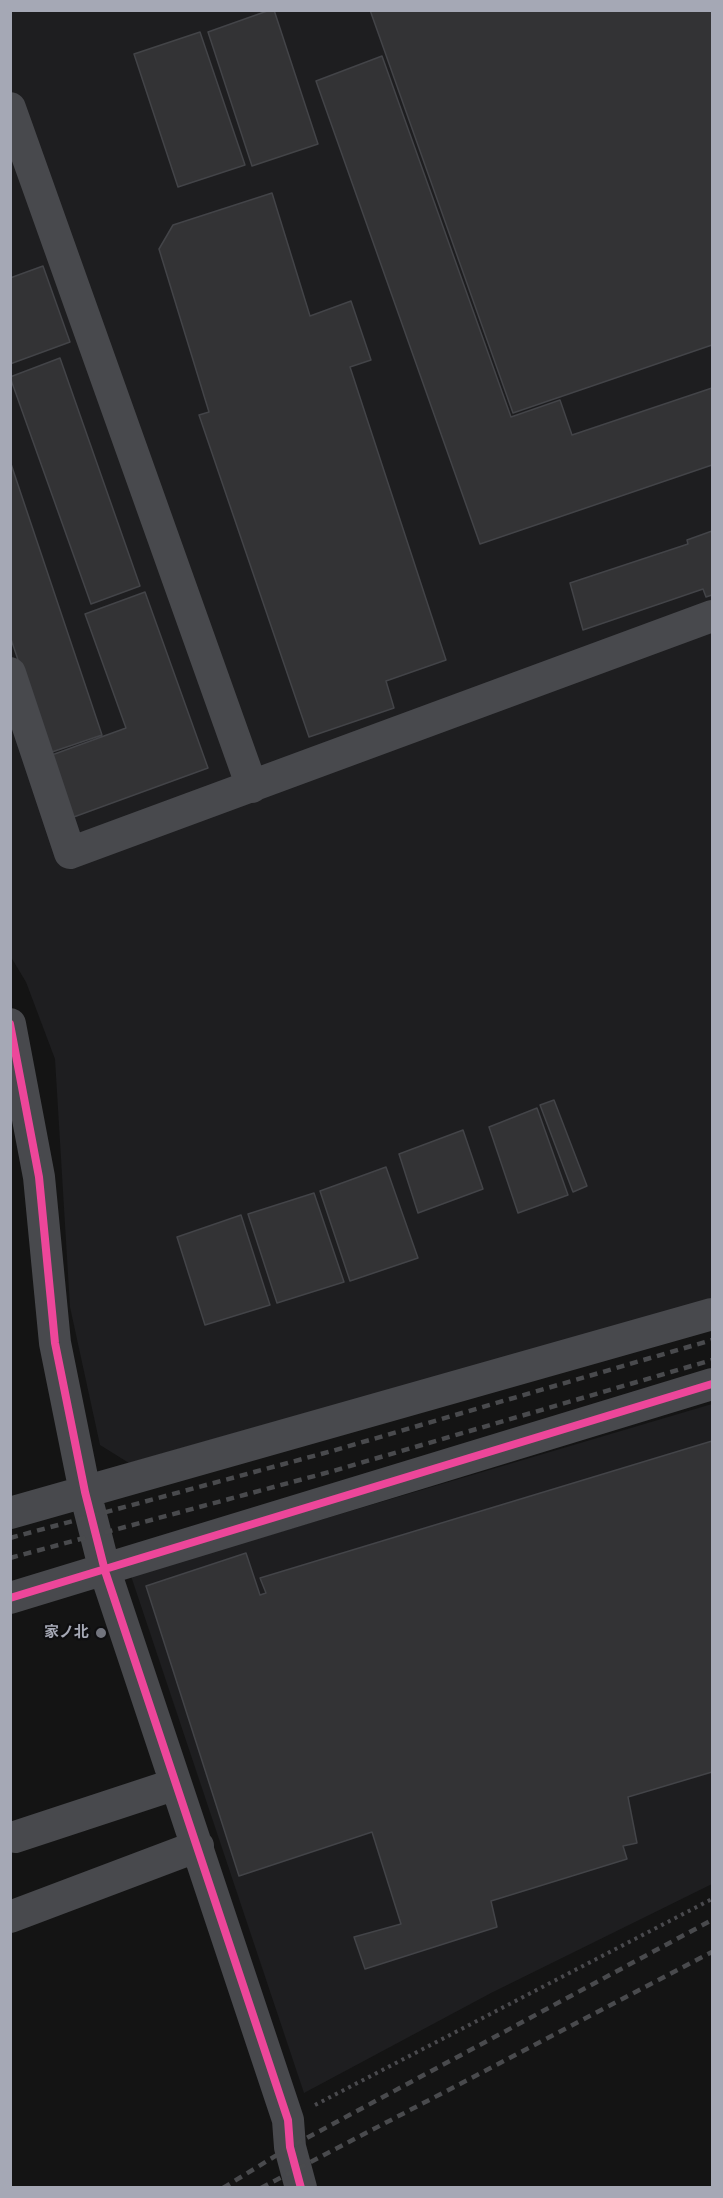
<!DOCTYPE html>
<meta charset="utf-8">
<style>
body{margin:0}
#map{position:relative;width:723px;height:2198px;overflow:hidden;background:#141414;font-family:Signika,sans-serif}
canvas{display:block}
.frame{position:absolute;inset:0;border:12px solid #a5a8b5;pointer-events:none}
</style>
<div id="map">
<canvas width="723" height="2198"></canvas>
<div class="frame"></div>
</div>
<script>
const c = document.querySelector('canvas').getContext('2d');
c.lineJoin = 'round';
function fill(path, color) { c.fillStyle = color; c.fill(path, 'evenodd'); }
const toPath = rows => new Path2D(rows.map(r => 'M' + r).join(''));
function trace(path, color, width, dash) { c.strokeStyle = color; c.lineWidth = width; c.lineCap = dash ? 'butt' : 'round'; c.setLineDash(dash || []); c.stroke(path); }
function label(font, color, halo, rows, align = 'center') {
  c.font = font + ' Signika,"Noto Sans JP",sans-serif'; c.lineWidth = 4.5; c.setLineDash([]); c.textBaseline = 'middle'; c.strokeStyle = halo; c.fillStyle = color; for (const [text, x, y, turn = 0] of rows) {
    c.save(); c.translate(x, y); c.rotate((+turn || 0) * Math.PI / 180); c.textAlign = isNaN(turn) ? turn : align; if (halo) c.strokeText(text, 0, 0); c.fillText(text, 0, 0); c.restore();
  }
}
fill(toPath([
 [11,11,712,11,712,1299,129,1463,100,1445,70,1307,55,1059,26,982,11,957],
 [712,1404,712,1884,491,1993,304,2093,131,1576]
]), '#1e1e20');
const building = toPath([
 [270,10,274,10,318,144,252,166,208,32,270,10],
 [370,10,712,10,712,345,513,413,370,10],
 [200,32,245,165,178,187,134,54,200,32],
 [382,56,511,417,560,400,572,435,712,388,712,465,480,544,316,81,382,56],
 [272,193,310,316,351,301,371,360,350,367,446,660,386,681,394,708,309,737,199,415,209,412,159,249,173,225,272,193],
 [43,266,70,342,10,364,10,278,43,266],
 [60,358,140,586,91,604,10,377,60,358],
 [10,461,102,735,49,753,10,636,10,461],
 [712,531,712,595,706,597,703,589,583,630,570,583,688,544,687,540,712,531],
 [145,592,208,768,71,818,49,756,126,728,85,614,145,592],
 [554,1100,587,1186,573,1192,540,1105,554,1100],
 [537,1108,568,1195,518,1213,489,1127,537,1108],
 [463,1130,483,1189,418,1213,399,1154,463,1130],
 [386,1167,418,1258,350,1281,320,1191,386,1167],
 [314,1193,344,1282,277,1303,248,1214,314,1193],
 [241,1215,270,1305,205,1325,177,1237,241,1215],
 [712,1441,712,1772,628,1797,637,1843,623,1846,627,1859,491,1901,497,1927,365,1969,354,1937,401,1924,372,1832,239,1876,146,1586,246,1553,260,1595,266,1593,260,1578,712,1441]
]);
fill(building, '#333335');
trace(building, '#434448', 1.5);
trace(toPath([
 [315,2105,712,1899]
]), '#4a4a4e', 4, [3, 4.5]);
trace(toPath([
 [10,108,252,787],
 [10,673,70,853,712,616],
 [10,1024,39,1177,55,1343,85,1492,105,1571,288,2120,290,2147,301,2188],
 [10,1513,712,1314],
 [10,1598,712,1384],
 [15,1837,176,1784],
 [10,1917,198,1846]
]), '#48494d', 32);
trace(toPath([
 [10,1538,332,1451,712,1340],
 [10,1558,333,1471,712,1360],
 [223,2188,290,2147,712,1920],
 [261,2188,712,1952]
]), '#494a4d', 4.5, [8, 6]);
trace(toPath([
 [10,1024,39,1177,55,1343,85,1492,105,1571,288,2120,290,2147,301,2188],
 [10,1598,712,1384]
]), '#ed469a', 8);
for (const [x, y, r, color] of [
 [101,1633,6,"#72747d"]
]) { const dot = new Path2D(); dot.arc(x, y, r, 0, 2 * Math.PI); c.fillStyle = color; c.fill(dot); trace(dot, '#0e0e10', 2); }
label('bold 15px', '#a5a8b5', '#0e0e10', [
 ["家ノ北",89,1633]
], 'right');
</script>
